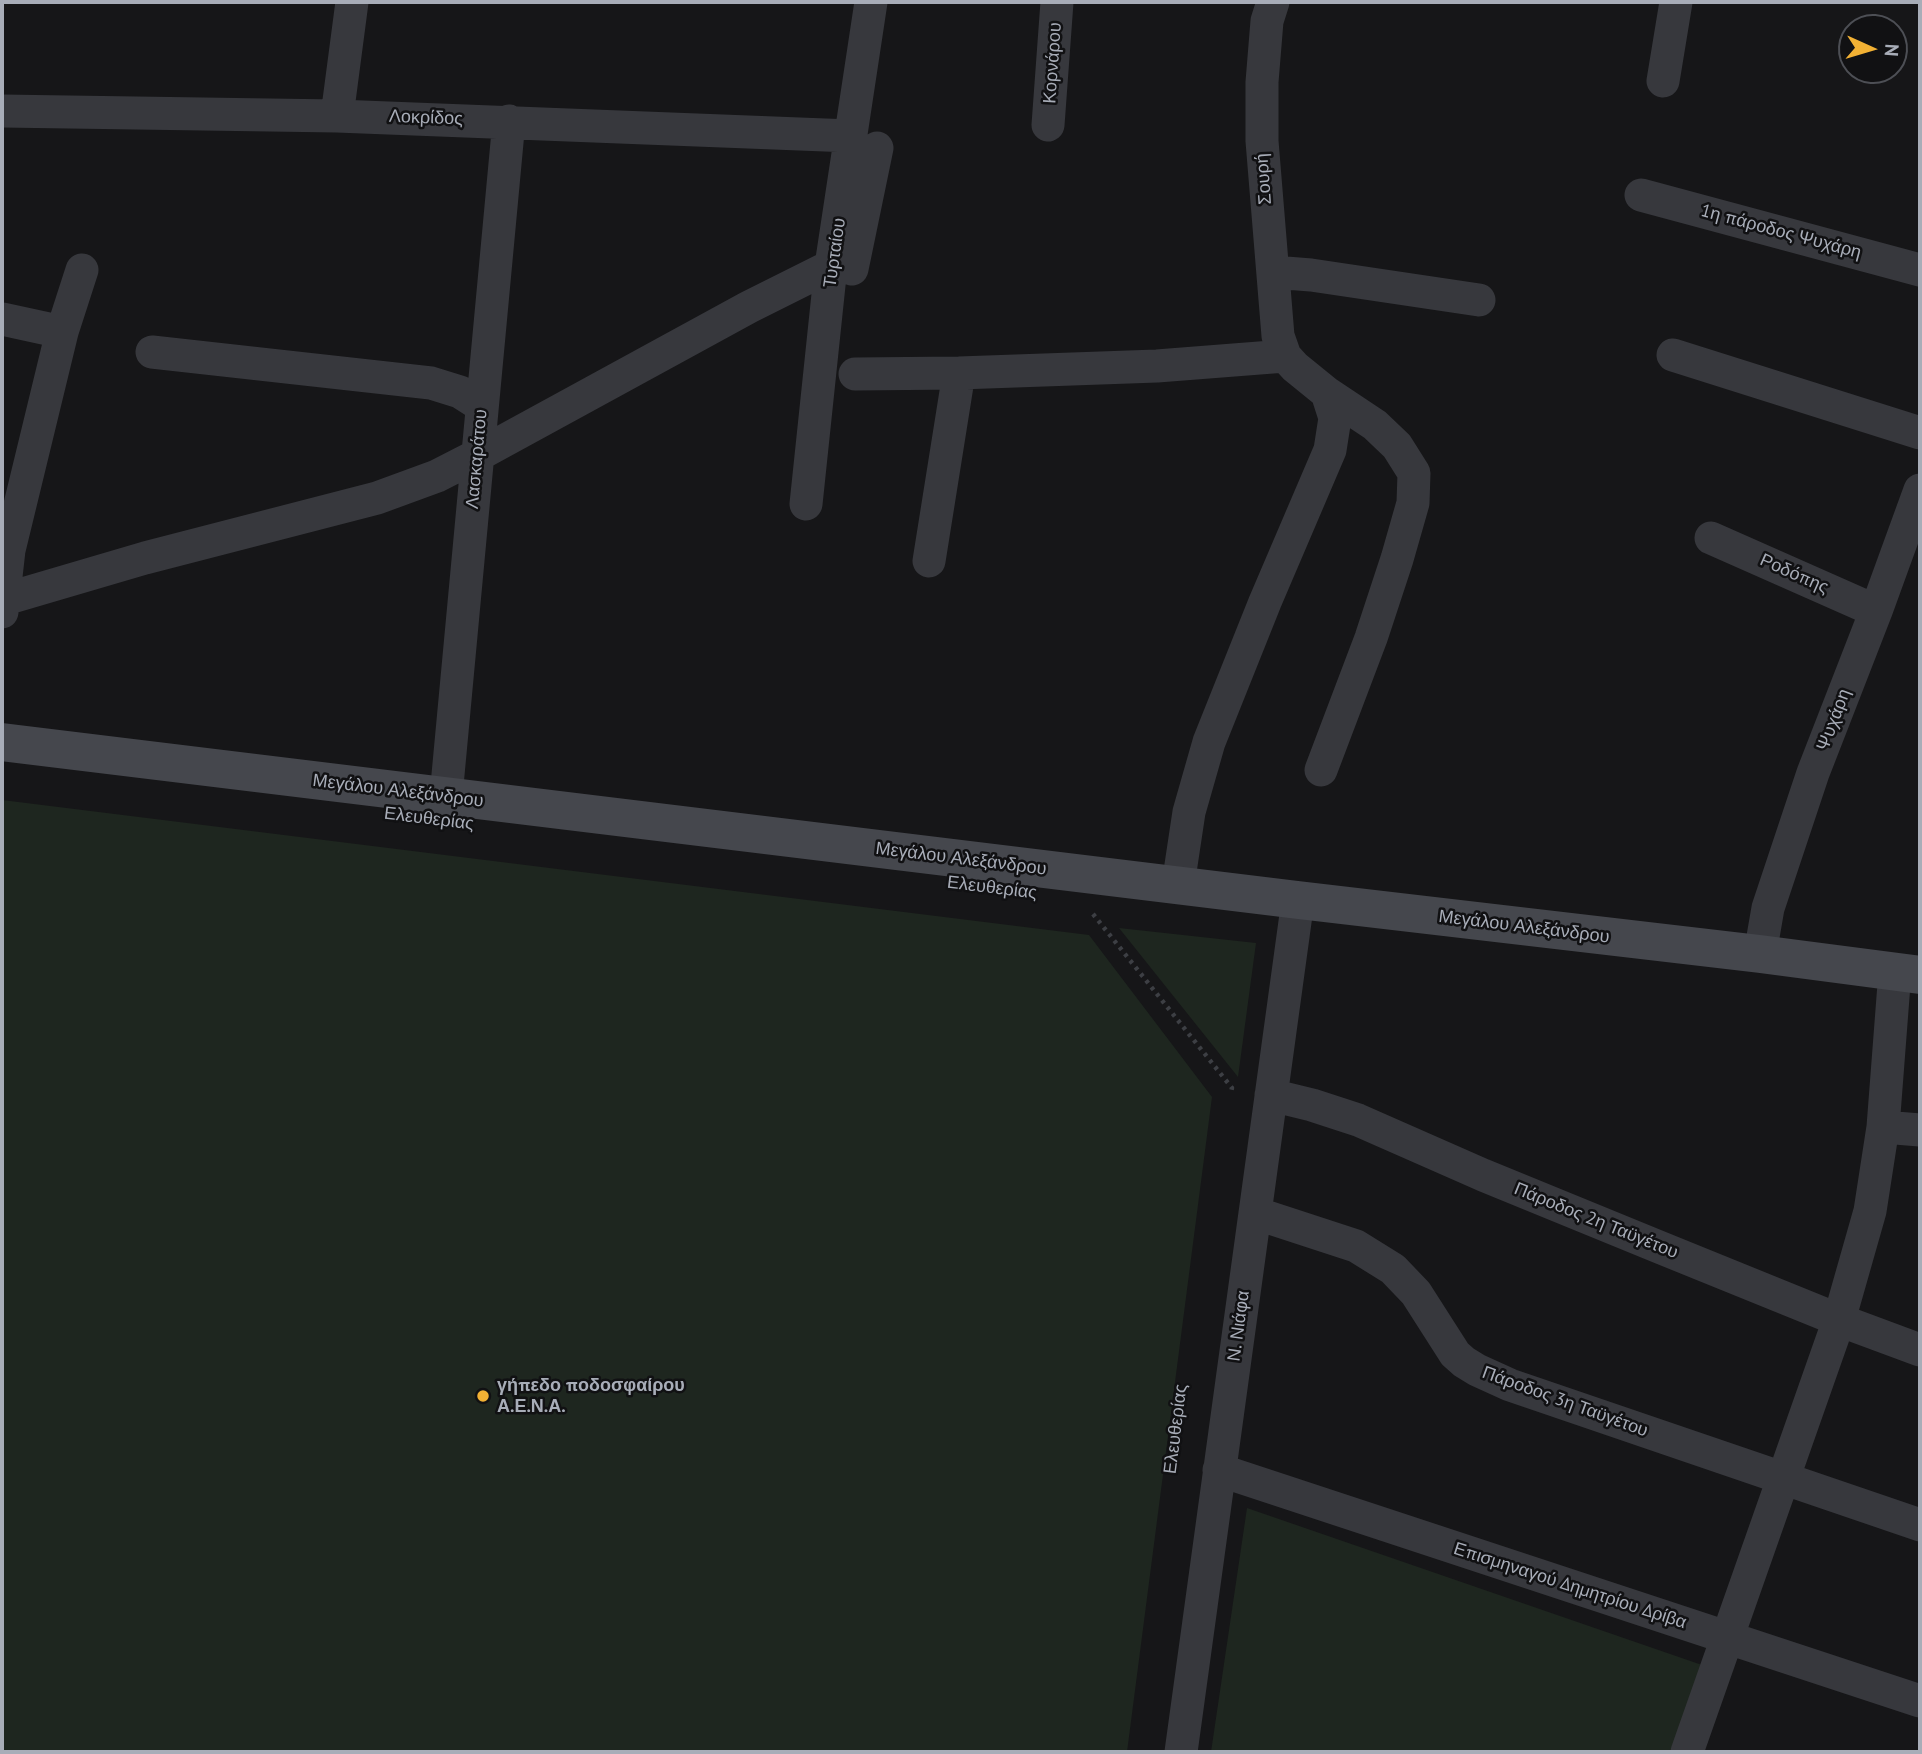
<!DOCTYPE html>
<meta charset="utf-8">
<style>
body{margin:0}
#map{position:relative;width:1922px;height:1754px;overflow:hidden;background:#161618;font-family:"PT Sans",sans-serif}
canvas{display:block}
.frame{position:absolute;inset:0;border:4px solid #a8adb8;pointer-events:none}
.north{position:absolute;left:1838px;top:14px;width:70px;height:70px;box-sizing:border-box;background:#111113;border:2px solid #4d4f55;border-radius:50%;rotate:94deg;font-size:19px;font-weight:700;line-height:28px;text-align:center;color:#a8adb8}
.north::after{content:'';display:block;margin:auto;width:24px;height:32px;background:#f2b134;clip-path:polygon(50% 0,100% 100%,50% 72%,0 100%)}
</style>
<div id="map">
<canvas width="1922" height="1754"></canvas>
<div class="frame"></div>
<div class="north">N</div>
</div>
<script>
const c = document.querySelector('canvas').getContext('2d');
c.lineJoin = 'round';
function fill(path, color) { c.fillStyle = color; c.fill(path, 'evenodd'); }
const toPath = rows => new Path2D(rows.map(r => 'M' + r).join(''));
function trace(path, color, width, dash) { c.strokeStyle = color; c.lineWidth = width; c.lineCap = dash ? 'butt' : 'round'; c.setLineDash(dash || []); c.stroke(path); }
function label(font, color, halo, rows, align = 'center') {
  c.font = font + ' "PT Sans",sans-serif'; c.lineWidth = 5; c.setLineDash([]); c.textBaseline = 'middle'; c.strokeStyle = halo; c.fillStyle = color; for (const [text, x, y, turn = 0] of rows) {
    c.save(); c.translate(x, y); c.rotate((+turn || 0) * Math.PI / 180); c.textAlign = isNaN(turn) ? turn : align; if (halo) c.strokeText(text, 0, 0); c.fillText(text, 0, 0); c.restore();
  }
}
fill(toPath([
 [2,800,1089,935,1212,1097,1127,1752,2,1752],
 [1119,928,1256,943,1238,1077],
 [1247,1508,1702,1665,1670,1752,1211,1752]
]), '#1e261f');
trace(toPath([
 [1093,914,1232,1088,1231,1092]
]), '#3d3f44', 4.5, [3.5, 5]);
trace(toPath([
 [1663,81,1676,2],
 [2,111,337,116,851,136],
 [337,116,352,2],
 [1048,125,1057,2],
 [1641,195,1920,270],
 [852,269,877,148],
 [1273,272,1311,275,1479,300],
 [2,319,62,332],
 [152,352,431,383,460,392,482,406],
 [1673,355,1920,433],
 [855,374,959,373,1157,366,1285,356],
 [806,504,831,266,871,2],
 [1711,538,1876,611],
 [929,561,959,373],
 [2,600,145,558,377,498,437,476,478,455,749,307,831,266],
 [2,612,9,550,62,332,82,270],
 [1321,770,1371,638,1397,559,1413,503,1414,473,1397,446,1375,425,1327,393],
 [446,796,509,121],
 [1178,885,1189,812,1209,742,1265,602,1330,450,1335,418,1327,393,1295,367,1285,356,1278,336,1262,141,1262,82,1267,21,1273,2],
 [1760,954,1768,908,1813,773,1876,611,1920,490],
 [1271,1095,1312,1105,1358,1120,1483,1175,1659,1247,1839,1320,1920,1350],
 [1883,1127,1920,1130],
 [1255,1213,1356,1246,1393,1269,1416,1293,1455,1354,1464,1362,1477,1370,1510,1385,1920,1525],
 [1219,1470,1920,1701],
 [1181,1752,1298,900],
 [1687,1752,1839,1320,1870,1211,1883,1127,1895,971]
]), '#37383d', 33);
trace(toPath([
 [2,742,1298,900,1760,954,1920,975]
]), '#45474d', 38);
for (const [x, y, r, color] of [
 [483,1396,7,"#f2b134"]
]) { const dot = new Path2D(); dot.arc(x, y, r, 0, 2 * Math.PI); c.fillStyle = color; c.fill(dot); trace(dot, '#111113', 2.5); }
label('18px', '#a8adb8', '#111113', [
 ["Κορνάρου",1053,63,-86],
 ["Λοκρίδος",426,118,2],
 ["Σουρή",1264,179,-94],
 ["1η πάροδος Ψυχάρη",1781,232,15],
 ["Τυρταίου",835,253,-82],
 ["Λασκαράτου",477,459,-85],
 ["Ροδόπης",1794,574,24],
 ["Ψυχάρη",1834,720,-69],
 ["Μεγάλου Αλεξάνδρου",398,791,7],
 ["Ελευθερίας",429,819,7],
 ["Μεγάλου Αλεξάνδρου",961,859,7],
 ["Ελευθερίας",992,888,7],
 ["Μεγάλου Αλεξάνδρου",1524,927,7],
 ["Πάροδος 2η Ταϋγέτου",1596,1221,22],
 ["Ν. Νιάφα",1239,1326,-82],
 ["Πάροδος 3η Ταϋγέτου",1565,1402,20],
 ["Ελευθερίας",1176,1429,-83],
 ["Επισμηναγού Δημητρίου Δρίβα",1570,1586,18]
]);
label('bold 18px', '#a8adb8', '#111113', [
 ["γήπεδο ποδοσφαίρου",497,1386],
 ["Α.Ε.Ν.Α.",497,1407]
], 'left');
</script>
